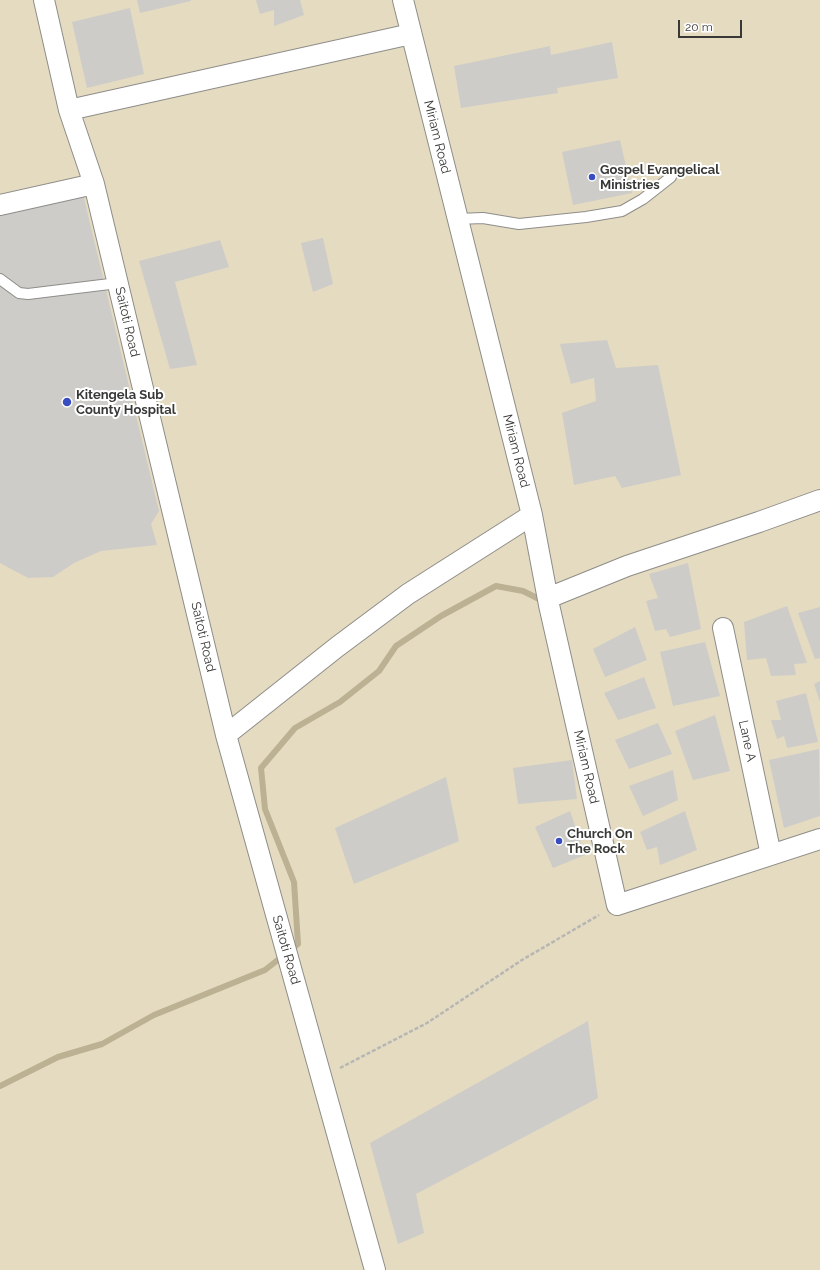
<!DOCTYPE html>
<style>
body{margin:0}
#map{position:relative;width:820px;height:1270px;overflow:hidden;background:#fcfbf7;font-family:Raleway,sans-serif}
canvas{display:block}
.scale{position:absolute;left:678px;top:20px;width:64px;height:18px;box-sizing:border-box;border:2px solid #383836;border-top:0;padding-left:5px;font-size:12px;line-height:14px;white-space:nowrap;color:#383836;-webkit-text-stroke:3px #fff;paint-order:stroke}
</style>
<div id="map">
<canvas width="820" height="1270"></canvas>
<div class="scale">20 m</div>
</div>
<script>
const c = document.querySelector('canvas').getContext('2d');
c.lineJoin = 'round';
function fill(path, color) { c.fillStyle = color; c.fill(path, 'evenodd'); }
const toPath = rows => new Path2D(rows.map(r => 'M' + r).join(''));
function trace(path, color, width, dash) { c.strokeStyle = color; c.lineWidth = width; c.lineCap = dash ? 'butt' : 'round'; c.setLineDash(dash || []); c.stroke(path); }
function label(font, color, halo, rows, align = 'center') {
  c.font = font + ' Raleway,sans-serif'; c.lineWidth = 4; c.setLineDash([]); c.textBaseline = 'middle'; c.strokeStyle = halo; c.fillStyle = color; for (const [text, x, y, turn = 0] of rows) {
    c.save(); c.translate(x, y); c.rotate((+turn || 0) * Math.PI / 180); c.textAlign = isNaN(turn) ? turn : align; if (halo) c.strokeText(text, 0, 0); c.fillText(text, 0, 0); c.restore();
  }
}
fill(toPath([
 [0,0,820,0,820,1270,0,1270]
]), '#e5dbc1');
trace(toPath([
 [0,1086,58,1057,102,1044,154,1015,265,970,298,944,294,882,265,809,261,768,295,728,340,702,379,671,396,646,441,616,496,586,523,591,545,602]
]), '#bcb192', 6);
fill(toPath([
 [137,0,191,0,191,1,140,13],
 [256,0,300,0,304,15,274,26,274,10,260,14],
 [130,8,144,74,87,88,72,22],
 [612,42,618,78,557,88,558,93,461,108,454,66,550,46,551,55],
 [620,140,632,193,573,205,562,152],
 [83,194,159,511,151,524,157,545,101,551,74,563,53,577,28,578,0,563,0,213],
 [323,238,333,284,313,292,301,243],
 [220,240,229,267,175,282,197,365,170,369,139,261],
 [607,340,616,368,658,365,681,475,622,488,615,476,574,485,562,413,596,401,594,378,571,384,560,344],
 [688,563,701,629,670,637,666,629,655,631,646,601,658,598,649,574],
 [787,606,807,663,794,664,796,675,771,676,766,658,747,660,744,622],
 [820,607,820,658,815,659,798,613],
 [635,627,647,660,605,677,593,649],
 [705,642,720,696,673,706,660,652],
 [644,677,656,708,618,720,604,693],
 [820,681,820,702,814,684],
 [806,693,818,742,787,748,784,736,777,739,771,720,781,720,776,701],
 [715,715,730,771,693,780,675,731],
 [658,723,672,754,629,769,615,740],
 [819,749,820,816,784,828,769,760],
 [572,760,577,799,518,804,513,768],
 [673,770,678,800,643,816,629,786],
 [446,777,459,841,354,884,335,828],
 [570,811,585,855,553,868,535,827],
 [685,811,697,850,660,865,657,847,647,850,640,832],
 [588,1021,598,1098,416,1194,424,1233,398,1244,370,1143]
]), '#cdccc8');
const service = toPath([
 [457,219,483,218,519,224,586,217,622,211,643,199,671,177],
 [0,279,19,293,28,294,118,283]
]);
const minor = toPath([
 [44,0,69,110,94,184,226,735,375,1270],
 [403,0,532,515,549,605,617,905,820,839],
 [69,110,411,34],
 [0,205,94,184],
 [548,598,627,566,759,522,820,500],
 [723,628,771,855],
 [226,735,337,647,408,594,532,515]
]);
trace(service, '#8e8d89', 12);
trace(minor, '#8e8d89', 22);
trace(toPath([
 [340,1068,427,1023,522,960,599,915]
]), '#b7b6b3', 2.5, [4, 2]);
trace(service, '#fff', 10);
trace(minor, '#fff', 20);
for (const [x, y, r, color] of [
 [592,177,4,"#384ec0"],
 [67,402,5,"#384ec0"],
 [559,841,4,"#384ec0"]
]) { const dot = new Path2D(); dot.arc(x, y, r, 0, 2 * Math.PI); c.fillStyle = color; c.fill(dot); trace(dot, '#fff', 1.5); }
label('13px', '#383836', '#fff', [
 ["Miriam Road",437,137,76],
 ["Saitoti Road",127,322,77],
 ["Miriam Road",516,451,76],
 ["Saitoti Road",203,637,77],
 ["Lane A",747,741,78],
 ["Miriam Road",586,767,77],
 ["Saitoti Road",286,950,74]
]);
label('bold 13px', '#383836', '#fff', [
 ["Gospel Evangelical",600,170],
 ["Ministries",600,185],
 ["Kitengela Sub",76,395],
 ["County Hospital",76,410],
 ["Church On",567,834],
 ["The Rock",567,849]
], 'left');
</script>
